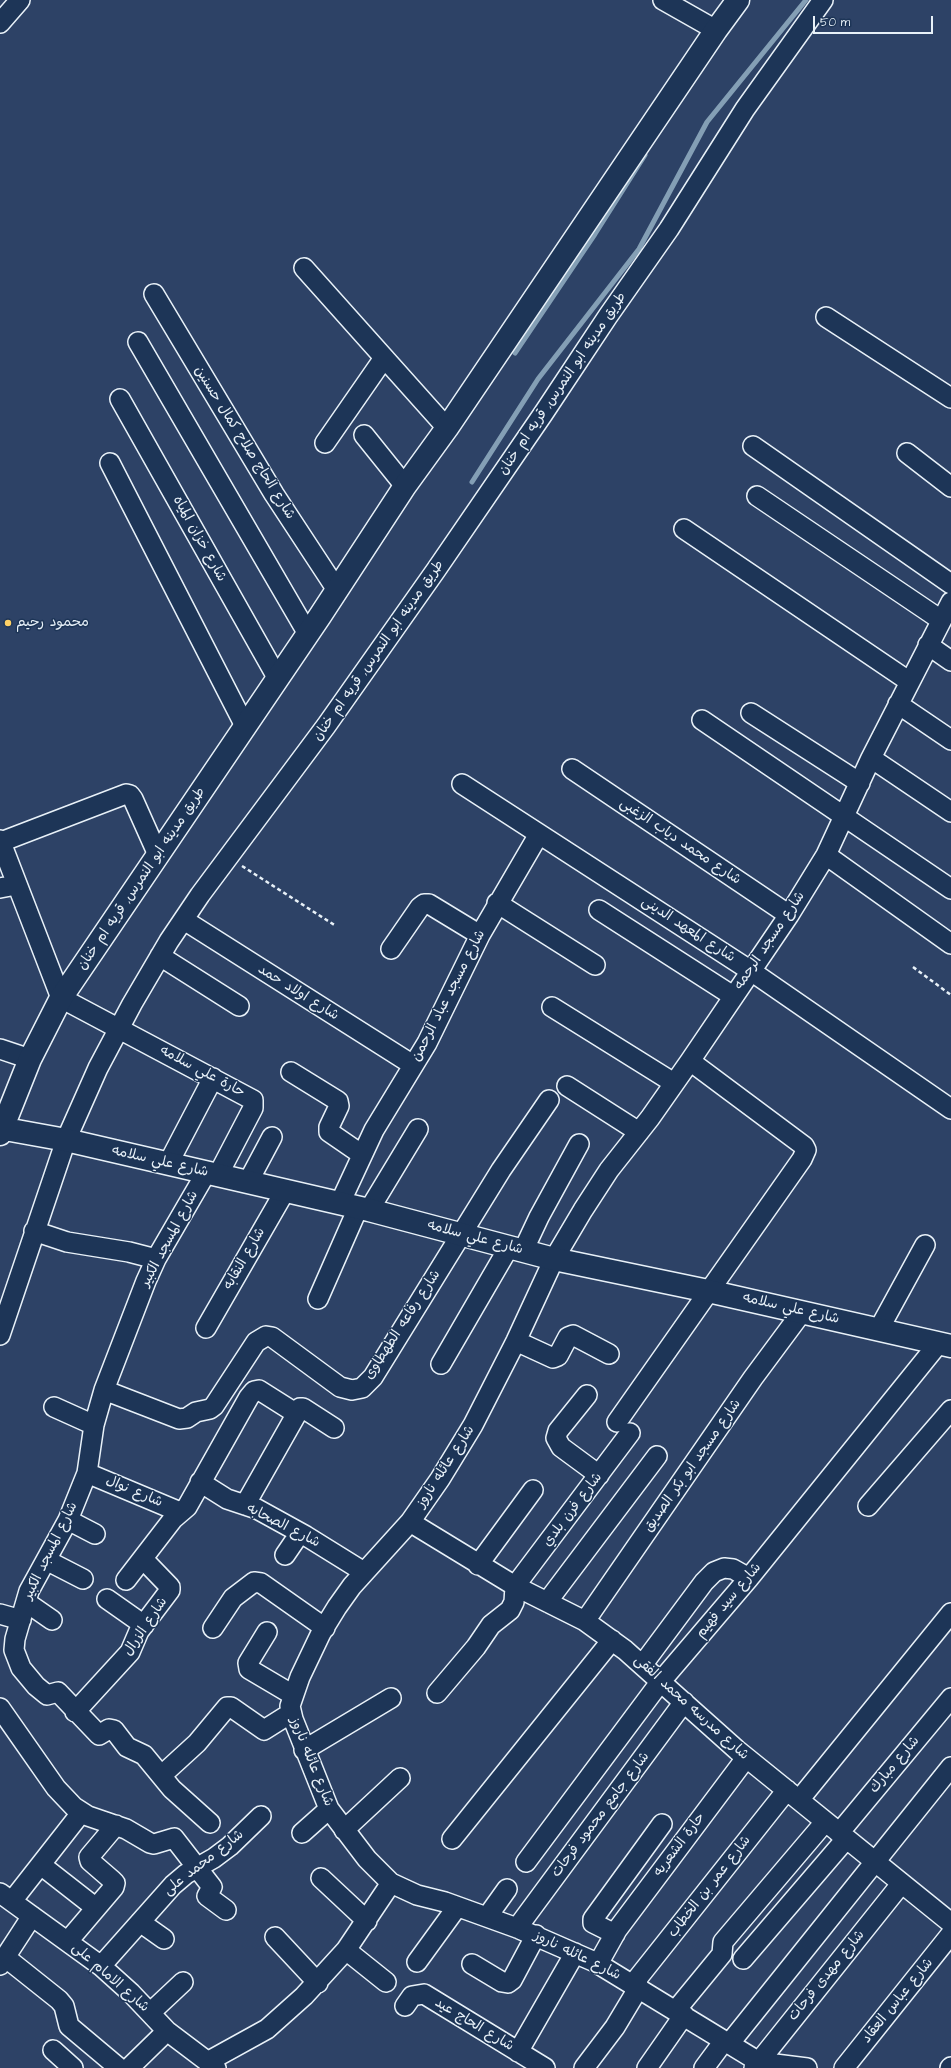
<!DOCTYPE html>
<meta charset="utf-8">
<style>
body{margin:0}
#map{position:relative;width:951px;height:2068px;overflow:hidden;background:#2d4266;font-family:"Architects Daughter",sans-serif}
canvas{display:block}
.scale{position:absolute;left:813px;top:16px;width:120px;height:18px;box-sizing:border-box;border:2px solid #e8f1f8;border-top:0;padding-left:5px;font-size:12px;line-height:14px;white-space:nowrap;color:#e8f1f8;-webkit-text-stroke:3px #1d3557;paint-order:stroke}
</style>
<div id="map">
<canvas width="951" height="2068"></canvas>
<div class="scale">50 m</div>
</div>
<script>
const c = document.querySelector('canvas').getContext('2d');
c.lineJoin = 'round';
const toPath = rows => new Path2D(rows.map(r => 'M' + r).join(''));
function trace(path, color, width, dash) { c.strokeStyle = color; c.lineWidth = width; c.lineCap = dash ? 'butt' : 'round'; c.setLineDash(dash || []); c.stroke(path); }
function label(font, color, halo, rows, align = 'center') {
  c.font = font + ' "Architects Daughter","Playpen Sans Arabic",sans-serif'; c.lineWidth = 3; c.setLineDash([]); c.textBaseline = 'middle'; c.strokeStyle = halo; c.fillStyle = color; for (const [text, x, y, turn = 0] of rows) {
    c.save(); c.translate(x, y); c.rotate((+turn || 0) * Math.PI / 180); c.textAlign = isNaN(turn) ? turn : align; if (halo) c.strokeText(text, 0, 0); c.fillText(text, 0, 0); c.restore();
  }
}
trace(toPath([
 [515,353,595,234,645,155],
 [472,482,538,379,639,249,707,122,806,0]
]), '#849fb5', 5);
const minor = toPath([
 [663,0,716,30],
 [0,23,20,0],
 [304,268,447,428],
 [154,294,274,494,337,590],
 [826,317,951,398],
 [138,342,308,634],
 [120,399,278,679],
 [364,435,405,486],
 [325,443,384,358],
 [753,446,951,584],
 [907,453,951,487],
 [110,463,245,726],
 [757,496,941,620],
 [684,529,910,682],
 [928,645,951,661],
 [898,704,951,740],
 [751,713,860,783],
 [702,720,951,889],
 [871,758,951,812],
 [572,769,789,915],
 [462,784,751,971,951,1109],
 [0,840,61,998,253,1100,253,1108,218,1175],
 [1,842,126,794,130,795,133,799,158,855],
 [826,855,951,944],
 [0,888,16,885],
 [497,903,595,965],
 [599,910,733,996],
 [184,920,413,1065],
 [391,949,420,907,424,904,429,904,480,935],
 [160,956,239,1006],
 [552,1007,674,1083],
 [0,1049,30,1059],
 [291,1072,338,1101,339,1106,329,1127,329,1132,361,1154],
 [567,1086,639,1132],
 [168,1164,213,1078],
 [206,1173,156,1259,146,1281,104,1390,94,1425,87,1473,68,1520,29,1591,15,1639,14,1650,21,1668,36,1686,47,1695,58,1692,99,1735,109,1729,114,1730,127,1747,144,1755,172,1789,210,1823],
 [248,1182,272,1137],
 [340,1203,374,1130,427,1043,480,935,539,834],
 [369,1210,418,1129],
 [34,1231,67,1242,129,1252,156,1259],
 [523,1251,539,1217,579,1144],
 [318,1299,358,1208],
 [206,1328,285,1191],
 [879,1329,925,1245],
 [0,1335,66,1140,98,1068,132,1004,169,941,200,895,326,726,436,570,543,414,608,316,669,229,745,109,823,0],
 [516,1341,553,1358,558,1356,568,1337,573,1335,609,1354],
 [441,1364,509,1247],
 [104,1390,179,1419,187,1418,196,1412,210,1409,214,1406,256,1342,266,1336,272,1337,340,1387,352,1390,362,1388,373,1377,501,1170,549,1100],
 [587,1395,558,1431,556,1438,561,1447,599,1475],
 [54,1407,94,1425],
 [617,1422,802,1159,806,1150,804,1146,690,1061],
 [87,1473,180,1512],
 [200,1482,227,1499,257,1509,306,1536,364,1572],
 [245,1505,300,1408,303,1408,334,1428],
 [868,1506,951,1410],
 [68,1520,95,1534],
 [410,1522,515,1586,585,1621,625,1650,737,1750,951,1923],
 [285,1555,300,1533],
 [46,1560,83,1579],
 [478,1565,533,1490],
 [126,1580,173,1519,187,1507,249,1397,254,1391,259,1390,297,1414],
 [107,1599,144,1625],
 [26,1602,52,1620],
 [547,1602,657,1456],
 [0,1614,21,1620],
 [585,1621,753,1378,802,1312],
 [213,1628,233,1598,254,1582,261,1583,325,1628],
 [267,1632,248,1663,249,1669,293,1695],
 [643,1664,704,1582,714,1572,724,1568,733,1569,749,1578],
 [437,1693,476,1647,491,1625,510,1610,514,1602,515,1586,630,1433],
 [0,1708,56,1788,74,1807,88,1816,126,1829,150,1843,154,1844,174,1838,212,1887,207,1896,226,1910],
 [75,1712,130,1652,139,1631,170,1590,170,1587,143,1559],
 [304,1750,391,1698],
 [162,1775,197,1743,227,1707,231,1707,264,1730,291,1713],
 [799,1800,951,1613],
 [344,1830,400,1778],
 [302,1833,329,1809],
 [839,1833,951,1698],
 [452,1839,612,1640],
 [526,1862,661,1681,749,1578,938,1344],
 [41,1865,96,1908],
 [321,1878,367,1921],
 [0,1893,101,1966,131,1993,167,2031,216,2068],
 [12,1901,81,1813],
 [487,1917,507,1889],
 [140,1922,164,1939],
 [517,1928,684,1702],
 [615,1934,593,1923,593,1919,662,1824],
 [275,1937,318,1983],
 [68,1941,114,1887,115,1883,112,1880,90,1861,89,1857,116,1825],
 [346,1950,386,1982],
 [5,1957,59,2000,64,2006,69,2026,119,2068],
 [743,1959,846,1839],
 [417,1962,457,1907],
 [472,1964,502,1982,508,1983,512,1980,536,1935],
 [598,1964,617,1930,746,1758],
 [0,1965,32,1916],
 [101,1966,173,1885,186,1874,214,1858,230,1846,261,1816],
 [633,1984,787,1790],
 [405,2006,412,1996,424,1994,545,2068],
 [676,2010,722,1954,723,1942,825,1822],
 [151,2012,183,1982],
 [729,2044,951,1767],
 [53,2050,73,2068],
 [518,2052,575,1953],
 [209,2061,267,2029,304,1996,346,1950,391,1883],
 [129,2068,167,2031],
 [584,2068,615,2027,639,1987],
 [647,2068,684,2015],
 [704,2068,724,2041],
 [754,2068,901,1884],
 [807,2068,759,2062,595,1962,517,1928,445,1902,417,1895,391,1883,367,1859,329,1809,293,1719,290,1706,300,1677,321,1633,337,1607,352,1586,410,1522,440,1479,473,1425,516,1341,554,1259,583,1210,609,1170,650,1118,690,1061,789,915,826,855,871,758,951,602],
 [844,2068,951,1934],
 [950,2068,951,2067]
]);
const tertiary = toPath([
 [0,1128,66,1140,369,1210,554,1259,708,1291,951,1346],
 [0,1134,30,1059,61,998,320,616,405,486,447,428,716,30,738,0]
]);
trace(minor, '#e8f1f8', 22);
trace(tertiary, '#e8f1f8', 25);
trace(toPath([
 [242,866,336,926],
 [913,967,951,995]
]), '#e8f1f8', 2.5, [4, 3]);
trace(minor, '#1d3557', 19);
trace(tertiary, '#1d3557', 22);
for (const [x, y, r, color] of [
 [8,623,4,"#ffd166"]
]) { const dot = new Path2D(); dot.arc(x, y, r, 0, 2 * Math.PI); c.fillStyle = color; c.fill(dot); trace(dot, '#1d3557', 1.5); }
label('14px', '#e8f1f8', '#1d3557', [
 ["طريق مدينه ابو النمرس, قريه ام خنان",563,384,-56],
 ["شارع الحاج صلاح كمال حسنين",244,443,58],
 ["شارع خزان المياه",199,539,61],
 ["طريق مدينه ابو النمرس, قريه ام خنان",379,651,-55],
 ["شارع محمد دياب الزغبى",680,842,34],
 ["طريق مدينه ابو النمرس, قريه ام خنان",142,879,-56],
 ["شارع المعهد الدينى",688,930,33],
 ["شارع مسجد الرحمه",770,941,-56],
 ["شارع اولاد حمد",298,993,32],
 ["شارع مسجد عباد الرحمن",449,996,-63],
 ["حارة علي سلامه",202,1072,28],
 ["شارع علي سلامه",160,1162,13],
 ["شارع علي سلامه",475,1238,15],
 ["شارع المسجد الكبير",170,1239,-62],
 ["شارع النقابه",245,1259,-60],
 ["شارع علي سلامه",791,1309,13],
 ["شارع رفاعه الطهطاوى",403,1325,-57],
 ["شارع مسجد ابو بكر الصديق",693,1466,-55],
 ["شارع عائله ناروز",446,1467,-57],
 ["شارع نوال",134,1492,23],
 ["شارع فرن بلدي",573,1510,-53],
 ["شارع الصحابه",283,1526,27],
 ["شارع المسجد الكبير",51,1551,-64],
 ["شارع سيد فهيم",729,1601,-50],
 ["شارع الزرال",146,1627,-56],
 ["شارع مدرسه محمد الفقى",691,1708,42],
 ["شارع عائله ناروز",311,1762,68],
 ["شارع مبارك",895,1765,-50],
 ["شارع جامع محمود فرحات",601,1815,-53],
 ["حارة الشعريه",680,1845,-53],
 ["شارع محمد على",204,1863,-38],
 ["شارع عمر بن الخطاب",710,1887,-52],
 ["شارع عائله ناروز",577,1956,26],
 ["شارع مهدى فرحات",827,1976,-51],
 ["شارع الامام على",110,1978,41],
 ["شارع عباس العقاد",898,2001,-51],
 ["شارع الحاج عيد",474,2025,31]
]);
label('14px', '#e8f1f8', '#1d3557', [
 ["محمود رحيم",16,623]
], 'left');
</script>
